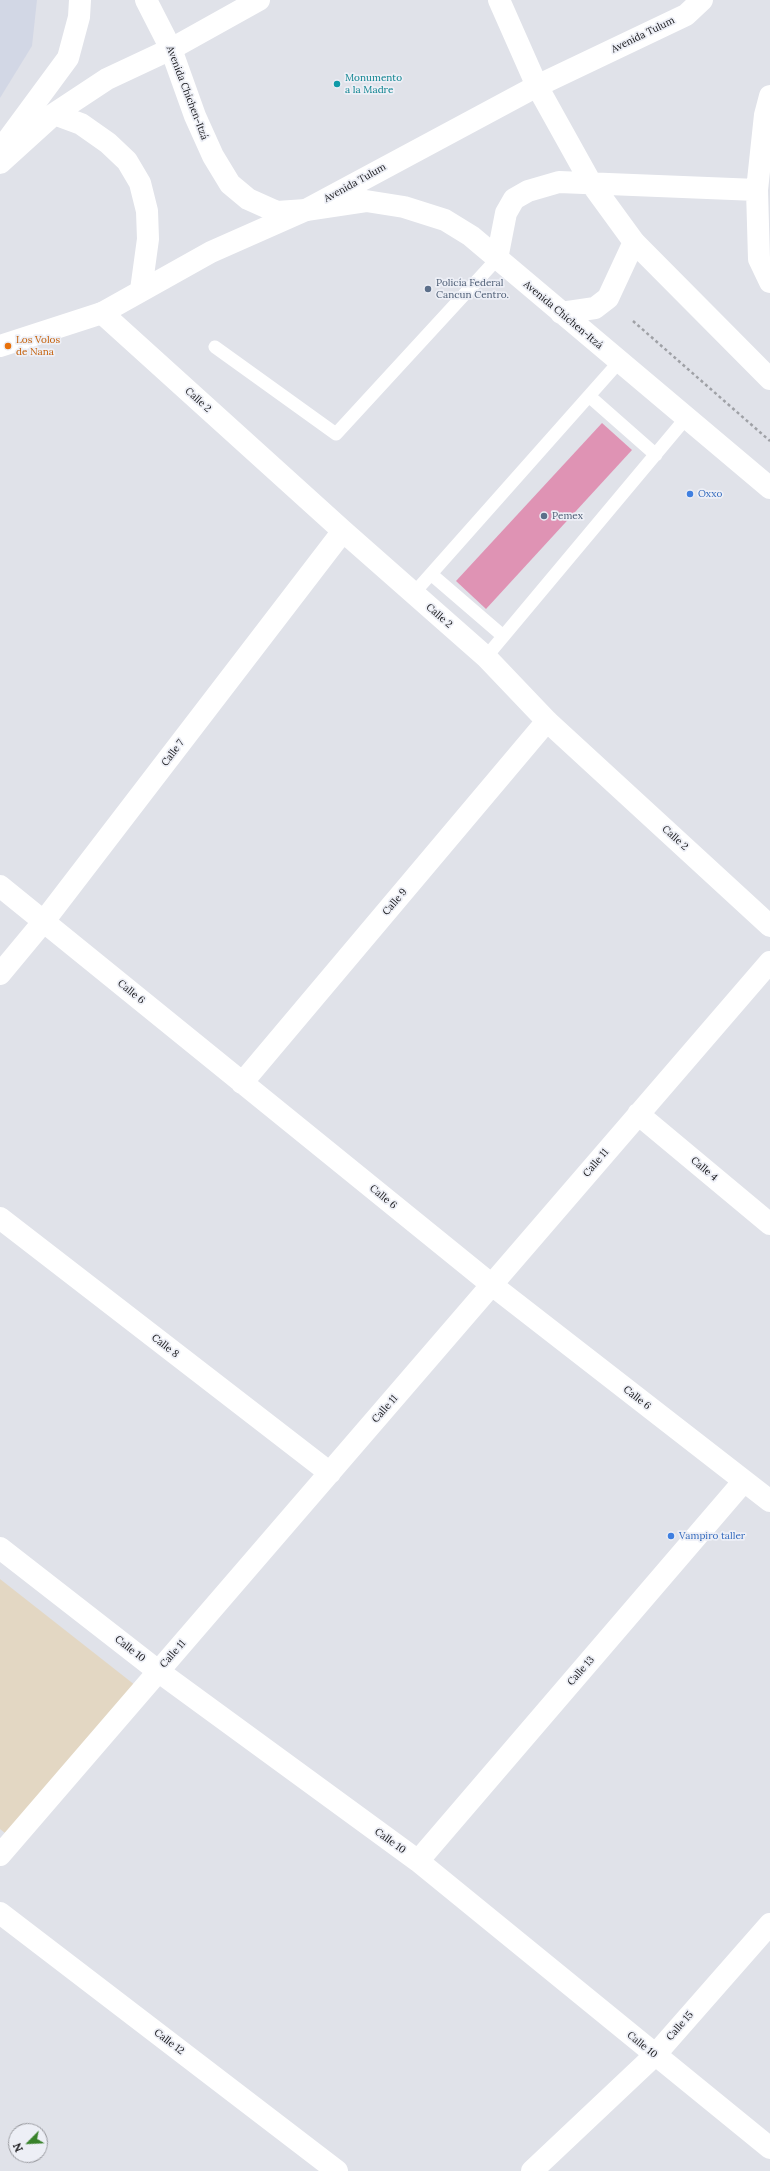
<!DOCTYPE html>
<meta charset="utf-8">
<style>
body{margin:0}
#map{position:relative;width:770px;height:2171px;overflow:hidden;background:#e0e2e9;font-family:Lora,serif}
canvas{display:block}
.north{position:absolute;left:8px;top:2123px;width:40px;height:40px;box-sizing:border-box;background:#edeff6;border:1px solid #97989d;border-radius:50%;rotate:246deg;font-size:11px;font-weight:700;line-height:16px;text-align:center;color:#151518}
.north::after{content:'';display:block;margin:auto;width:14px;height:18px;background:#38822a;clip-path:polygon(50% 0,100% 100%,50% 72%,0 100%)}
</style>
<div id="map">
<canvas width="770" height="2171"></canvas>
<div class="north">N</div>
</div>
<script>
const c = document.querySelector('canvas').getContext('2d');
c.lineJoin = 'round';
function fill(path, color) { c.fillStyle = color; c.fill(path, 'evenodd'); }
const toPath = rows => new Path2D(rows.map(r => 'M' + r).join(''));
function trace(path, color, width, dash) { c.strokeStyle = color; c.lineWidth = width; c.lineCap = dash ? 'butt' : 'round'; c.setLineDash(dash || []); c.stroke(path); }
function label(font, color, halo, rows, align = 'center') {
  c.font = font + ' Lora,serif'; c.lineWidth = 3.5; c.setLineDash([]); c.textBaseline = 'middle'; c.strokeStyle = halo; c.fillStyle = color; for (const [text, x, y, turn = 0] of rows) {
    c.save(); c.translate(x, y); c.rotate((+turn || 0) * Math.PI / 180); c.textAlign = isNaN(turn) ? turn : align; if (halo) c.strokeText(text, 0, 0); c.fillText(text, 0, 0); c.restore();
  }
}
fill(toPath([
 [0,0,37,0,32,46,0,98]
]), '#d2d7e5');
fill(toPath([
 [0,1579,140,1689,5,1833,0,1829]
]), '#e3d7c3');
fill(toPath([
 [602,423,632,450,486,609,456,581]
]), '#df93b4');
trace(toPath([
 [633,321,770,441]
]), '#9fa1a6', 2.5, [3, 3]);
trace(toPath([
 [215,347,336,434,497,259],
 [589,396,656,455],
 [431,574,503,636],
 [414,593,619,362],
 [486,657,686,418]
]), '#fff', 13);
trace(toPath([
 [102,313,343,531,486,657,547,721,770,926],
 [0,886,492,1285,770,1501],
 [0,974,44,921,343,531],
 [242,1083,547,721],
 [638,1114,770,1224],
 [0,1218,330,1473],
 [0,1548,158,1671,418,1861,770,2148],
 [0,1855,770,962],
 [418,1861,744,1481],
 [0,1913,337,2171],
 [532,2171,655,2055,770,1924]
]), '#fff', 22);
trace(toPath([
 [146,0,171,49,195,116,213,156,230,184,248,199,277,212,306,210,366,201,404,207,445,220,471,236,770,488],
 [499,0,537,86,591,183,634,242,770,379],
 [770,96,765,115,757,190,759,259,770,282],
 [497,259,506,213,514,199,528,191,559,182,757,190],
 [561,313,595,308,608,298,634,242]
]), '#fff', 22);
trace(toPath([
 [54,114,81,124,108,143,127,161,140,183,147,211,148,239,141,290],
 [1,149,68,58,79,17,80,0],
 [0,163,54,114,107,79,171,49,259,0],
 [0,346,102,313,211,252,306,210,537,86,686,15,702,0]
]), '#fff', 22);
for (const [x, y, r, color] of [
 [337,84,4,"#0f9aa8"],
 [428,289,4,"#5c6f8a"],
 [8,346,4,"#e8710a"],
 [690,494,4,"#3f7fe0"],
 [544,516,4,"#5c6f8a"],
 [671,1536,4,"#3f7fe0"]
]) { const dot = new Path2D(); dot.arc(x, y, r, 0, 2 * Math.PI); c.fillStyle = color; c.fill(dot); trace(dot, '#edeff6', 1.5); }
label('10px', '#151518', '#edeff6', [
 ["Avenida Tulum",643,35,-26],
 ["Avenida Chichen-Itzá",187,93,69],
 ["Avenida Tulum",355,183,-29],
 ["Avenida Chichen-Itzá",563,315,40],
 ["Calle 2",198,400,42],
 ["Calle 2",439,616,41],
 ["Calle 7",173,753,-53],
 ["Calle 2",675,838,42],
 ["Calle 9",395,902,-50],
 ["Calle 6",131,992,39],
 ["Calle 11",596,1163,-50],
 ["Calle 4",704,1169,40],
 ["Calle 6",383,1197,39],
 ["Calle 8",165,1346,38],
 ["Calle 6",637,1398,38],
 ["Calle 11",385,1409,-49],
 ["Calle 10",130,1649,38],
 ["Calle 11",173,1654,-49],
 ["Calle 13",581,1671,-49],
 ["Calle 10",390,1841,36],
 ["Calle 15",680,2026,-49],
 ["Calle 12",169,2042,37],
 ["Calle 10",642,2045,39]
]);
label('10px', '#0d838f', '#edeff6', [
 ["Monumento",345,78],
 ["a la Madre",345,90]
], 'left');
label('10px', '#4e5e75', '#edeff6', [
 ["Policía Federal",436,283],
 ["Cancun Centro.",436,295],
 ["Pemex",552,516]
], 'left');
label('10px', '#c56008', '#edeff6', [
 ["Los Volos",16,340],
 ["de Nana",16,352]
], 'left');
label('10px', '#366cbe', '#edeff6', [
 ["Oxxo",698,494],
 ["Vampiro taller",679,1536]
], 'left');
</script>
